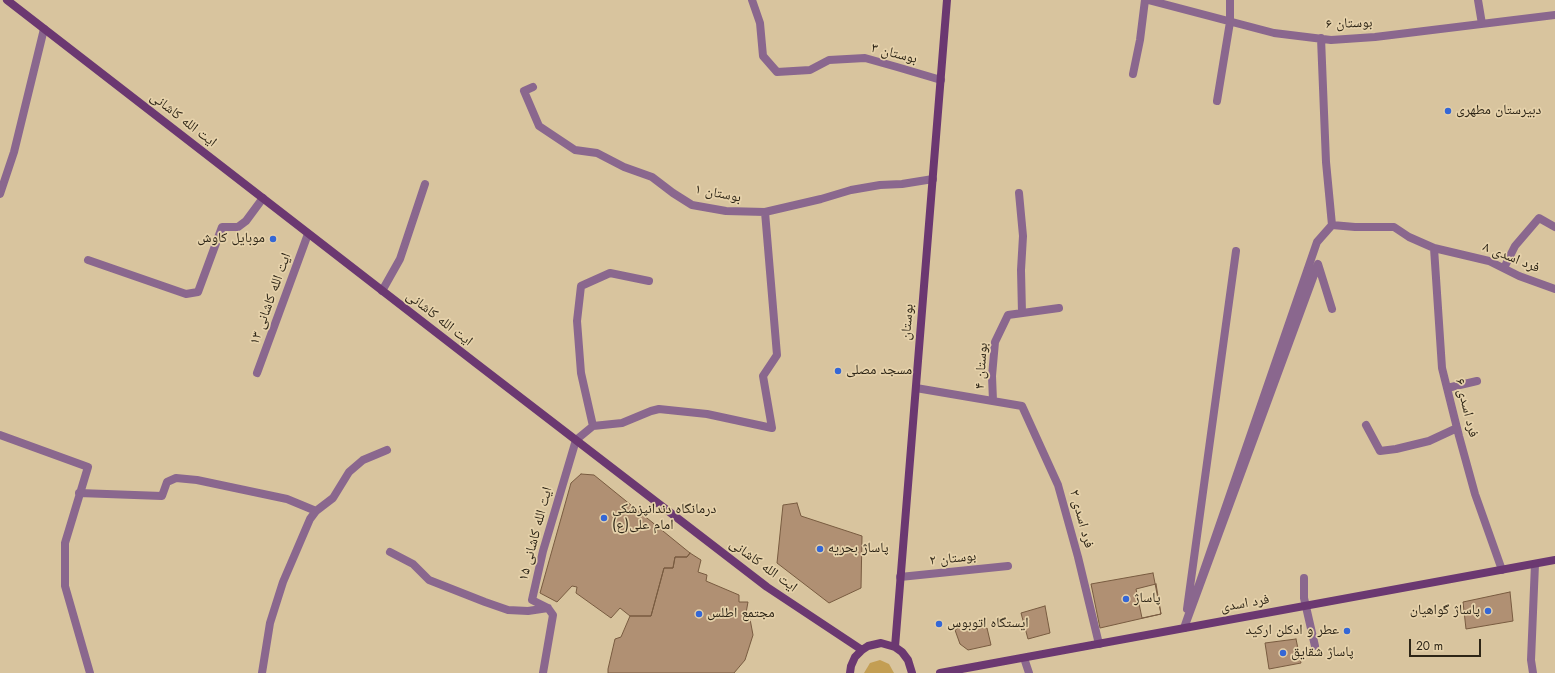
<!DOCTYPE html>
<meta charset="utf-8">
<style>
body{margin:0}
#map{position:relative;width:1555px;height:673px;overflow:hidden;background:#d8c49e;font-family:Jost,sans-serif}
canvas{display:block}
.scale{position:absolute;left:1409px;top:639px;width:72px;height:18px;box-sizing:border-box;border:2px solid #2d2516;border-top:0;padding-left:5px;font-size:12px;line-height:14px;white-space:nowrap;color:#2d2516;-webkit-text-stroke:3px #e5d1aa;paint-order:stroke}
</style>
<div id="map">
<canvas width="1555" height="673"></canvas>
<div class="scale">20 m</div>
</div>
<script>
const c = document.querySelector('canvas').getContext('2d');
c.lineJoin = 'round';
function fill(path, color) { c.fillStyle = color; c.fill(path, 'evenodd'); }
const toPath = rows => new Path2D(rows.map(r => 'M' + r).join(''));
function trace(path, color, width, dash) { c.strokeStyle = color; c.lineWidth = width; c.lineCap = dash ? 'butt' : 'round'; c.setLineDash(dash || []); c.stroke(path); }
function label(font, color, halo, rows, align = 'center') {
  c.font = font + ' Jost,"Noto Naskh Arabic",sans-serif'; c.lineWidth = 3.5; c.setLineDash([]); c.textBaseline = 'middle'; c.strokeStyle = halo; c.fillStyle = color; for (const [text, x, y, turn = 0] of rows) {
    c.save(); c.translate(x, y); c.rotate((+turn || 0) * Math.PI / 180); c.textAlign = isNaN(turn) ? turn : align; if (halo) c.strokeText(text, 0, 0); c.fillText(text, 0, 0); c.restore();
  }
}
fill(toPath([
 [880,660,889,664,894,673,864,673,870,663]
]), '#c39e53');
const building = toPath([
 [581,474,594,475,690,553,687,557,675,557,673,568,664,568,651,616,630,616,620,608,611,618,576,593,577,587,572,586,557,602,540,593,571,483,581,474],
 [797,503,801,516,862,536,861,588,829,603,777,563,783,505,797,503],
 [690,553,701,560,698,572,707,575,706,581,739,595,739,602,748,602,746,613,750,619,753,635,745,660,734,673,608,673,608,669,615,639,621,637,630,616,651,616,664,568,673,568,675,557,687,557,690,553],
 [1153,573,1161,614,1100,628,1091,584,1153,573],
 [1156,584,1161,614,1142,618,1136,589,1156,584],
 [1510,592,1513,621,1466,629,1463,602,1510,592],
 [1045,606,1050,633,1028,639,1021,613,1045,606],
 [983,624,984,628,987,628,991,645,968,650,960,644,955,630,963,625,983,624],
 [1296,639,1301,663,1269,669,1265,643,1296,639]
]);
fill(building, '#b09073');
trace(building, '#785b40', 1);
trace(toPath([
 [900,577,1008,566],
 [1304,578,1304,598,1315,646],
 [1024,658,1029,673]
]), '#8a678e', 8);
trace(toPath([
 [752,0,760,23,763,56,777,72,810,70,829,60,865,58,897,67,941,80],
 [1148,0,1274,33,1331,40,1375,37,1555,15],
 [1478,0,1482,24],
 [1321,38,1326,162,1332,225,1355,227,1394,227,1409,237,1434,248,1489,261,1519,276,1555,289],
 [1133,74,1140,40,1145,0],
 [533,87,524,91,539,126,575,150,597,153,624,167,652,177,673,193,692,205,726,211,765,212,821,199,851,190,880,185,902,184,933,179],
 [1217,101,1230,22,1230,0],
 [1019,193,1023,236,1021,270,1022,313],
 [0,194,14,152,44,29],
 [1332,225,1317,242,1184,628,1318,264,1332,309],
 [1434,248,1442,368,1459,436,1475,494,1502,570],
 [88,260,186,294,198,292,222,227,238,227,246,221,263,198],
 [1504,268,1515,246,1539,218,1555,227],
 [382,291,400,259,425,184],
 [257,373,308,234],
 [916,388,1022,406,1058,485,1078,557,1099,644],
 [1447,388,1477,381],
 [993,401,992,376,995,342,1008,315,1059,308],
 [1366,425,1380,451,1396,449,1429,441,1457,428],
 [593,426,622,423,651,411,659,409,707,414,772,428,763,376,777,355,765,212],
 [0,435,88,467,65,543,65,586,90,673],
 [79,493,162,496,167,482,176,478,197,480,287,499,316,511,310,519,283,582,270,623,262,673],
 [316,511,333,498,349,472,363,460,387,450],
 [390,552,413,564,429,580,485,602,508,610,528,611,548,608],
 [1187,609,1236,251],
 [543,673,553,615,548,608,532,600,543,551,576,440,593,426,581,373,577,321,581,286,610,273,649,281],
 [1533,673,1531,660,1535,564]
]), '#8a678e', 8);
trace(toPath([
 [7,0,477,364,767,587,862,650],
 [895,647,947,0],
 [850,673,851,666,855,657,862,650,868,646,881,643,895,647,902,652,908,660,912,673],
 [940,673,1555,560]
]), '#6b3871', 8);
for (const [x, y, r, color] of [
 [1448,111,4,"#3467d6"],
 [273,239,4,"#3467d6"],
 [838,371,4,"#3467d6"],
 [604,518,4,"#3467d6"],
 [820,549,4,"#3467d6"],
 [1126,599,4,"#3467d6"],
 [1488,611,4,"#3467d6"],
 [699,614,4,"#3467d6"],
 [939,624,4,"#3467d6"],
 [1347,631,4,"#3467d6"],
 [1283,653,4,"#3467d6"]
]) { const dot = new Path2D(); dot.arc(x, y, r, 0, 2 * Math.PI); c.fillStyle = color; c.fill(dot); trace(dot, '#e5d1aa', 1.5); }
label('14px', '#2d2516', '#e5d1aa', [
 ["بوستان ۶",1349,24,-2],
 ["بوستان ۳",894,54,14],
 ["ایت الله کاشانی",183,120,38],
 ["بوستان ۱",718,194,11],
 ["فرد اسدی ۸",1511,258,22],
 ["ایت الله کاشانی ۱۳",271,299,-70],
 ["ایت الله کاشانی",439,319,38],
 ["بوستان",908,322,-85],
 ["بوستان ۴",982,366,-86],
 ["فرد اسدی ۶",1466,408,76],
 ["فرد اسدی ۲",1081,519,75],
 ["ایت الله کاشانی ۱۵",536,534,-75],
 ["بوستان ۲",953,559,-6],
 ["ایت الله کاشانی",763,566,36],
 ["فرد اسدی",1245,604,-10]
]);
label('14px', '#2d2516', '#e5d1aa', [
 ["دبیرستان مطهری",1456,111],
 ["موبایل کاوش",265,239,"right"],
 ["مسجد مصلی",846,371],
 ["درمانگاه دندانپزشکی",612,510],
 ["امام علی(ع)",612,526],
 ["پاساژ بحریه",828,549],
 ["پاساژ",1134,599],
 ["پاساژ گواهیان",1480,611,"right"],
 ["مجتمع اطلس",707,614],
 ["ایستگاه اتوبوس",947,624],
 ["عطر و ادکلن ارکید",1339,631,"right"],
 ["پاساژ شقایق",1291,653]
], 'left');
</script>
